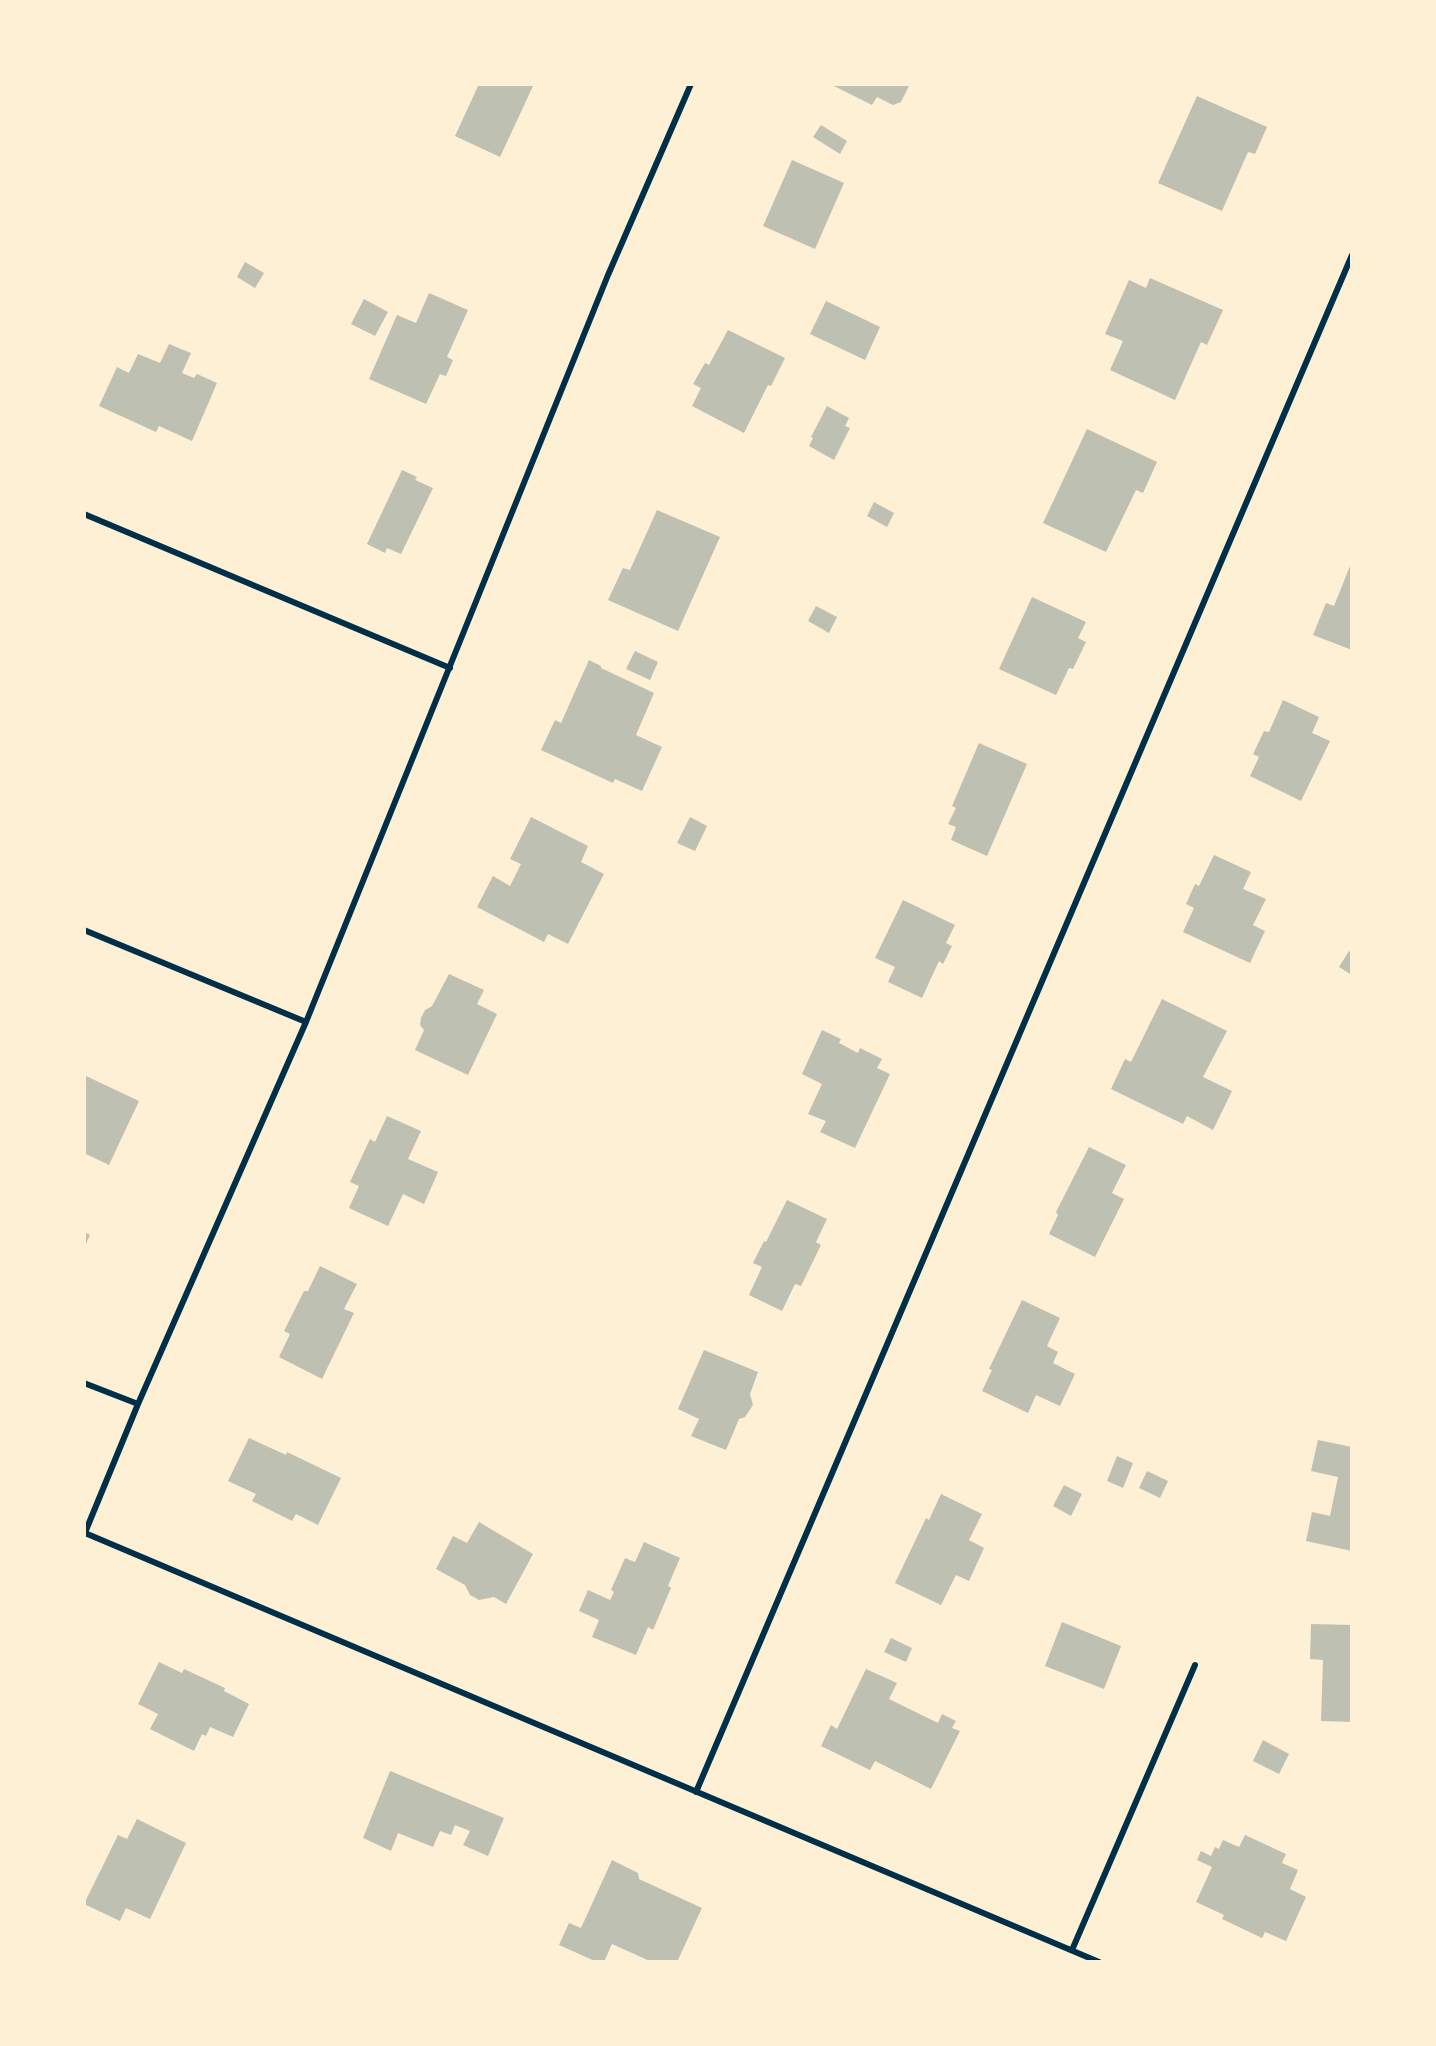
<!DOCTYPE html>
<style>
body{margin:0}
#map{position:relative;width:1436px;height:2046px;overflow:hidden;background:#fdf0d5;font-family:"IBM Plex Sans",sans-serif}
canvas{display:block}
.frame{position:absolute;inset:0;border:86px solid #fdf0d5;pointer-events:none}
</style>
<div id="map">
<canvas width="1436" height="2046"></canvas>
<div class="frame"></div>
</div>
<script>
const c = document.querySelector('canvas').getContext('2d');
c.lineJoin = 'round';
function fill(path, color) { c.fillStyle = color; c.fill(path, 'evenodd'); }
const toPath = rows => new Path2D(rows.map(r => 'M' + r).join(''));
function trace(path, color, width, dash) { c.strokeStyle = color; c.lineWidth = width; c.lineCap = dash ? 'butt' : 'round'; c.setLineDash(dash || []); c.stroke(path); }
fill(toPath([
 [479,84,534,84,500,157,455,136],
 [830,84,910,84,901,102,893,105,877,97,872,105],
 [1197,96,1267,127,1255,154,1248,152,1222,211,1158,183],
 [821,125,847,141,840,154,813,137],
 [792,160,844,183,815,249,763,226],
 [245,262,264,273,255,288,237,277],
 [1150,278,1223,310,1207,345,1201,342,1175,400,1110,370,1123,341,1105,334,1129,280,1146,288],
 [429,293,468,310,447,357,453,360,446,376,440,374,426,404,369,379,397,315,416,323],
 [364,299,388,312,375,336,351,324],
 [826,301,880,327,865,360,810,334],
 [728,330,785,358,771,386,768,385,744,433,692,406,701,388,693,384,705,363,709,365],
 [169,344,191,353,182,373,194,378,197,374,217,383,192,441,159,426,156,432,99,406,117,367,129,373,138,354,160,363],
 [827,406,849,418,845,426,850,428,834,460,809,446,813,438,811,437],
 [1087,429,1157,462,1143,493,1136,490,1106,552,1043,523],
 [402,470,417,477,415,480,433,488,401,554,387,548,385,553,367,544],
 [874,502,894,513,887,527,867,516],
 [657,510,720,537,678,631,608,600,623,568,630,570],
 [1352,561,1352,650,1313,635,1326,603,1334,606],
 [1032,597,1086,622,1078,638,1086,642,1073,669,1069,668,1056,695,999,669],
 [816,606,837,617,829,633,808,621],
 [635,651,658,662,650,680,626,669],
 [589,660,601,666,601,668,654,693,636,735,662,747,642,791,615,779,613,783,541,750,555,720,561,723],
 [1283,700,1319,717,1312,733,1330,741,1301,801,1250,776,1259,757,1253,754,1264,731,1269,732],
 [979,743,1027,764,987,856,951,840,956,827,948,824,956,808,952,806],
 [531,817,588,846,581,862,604,874,568,944,548,934,544,942,477,907,493,876,510,886,521,864,510,859],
 [690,817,707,826,695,851,677,843],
 [1214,855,1251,872,1243,889,1266,899,1253,925,1265,931,1250,963,1183,932,1194,908,1186,904,1195,884,1199,886],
 [903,900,955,925,946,943,952,946,943,964,939,961,922,998,888,982,895,967,875,958],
 [1349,951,1352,953,1352,975,1339,967],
 [449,974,484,990,477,1004,497,1014,468,1075,415,1050,424,1030,420,1025,421,1018,425,1010,432,1006],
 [1162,999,1227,1031,1203,1077,1232,1091,1213,1130,1187,1116,1183,1124,1111,1089,1125,1059,1131,1062],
 [822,1030,841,1039,839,1043,858,1053,860,1048,882,1059,877,1068,890,1074,855,1148,820,1132,826,1121,808,1114,822,1084,802,1074],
 [84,1075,139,1101,109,1165,84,1153],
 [387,1116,421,1131,408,1159,438,1172,424,1204,403,1194,388,1226,349,1208,359,1186,350,1182,370,1139,375,1142],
 [1089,1147,1126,1165,1112,1193,1124,1199,1095,1257,1049,1234,1058,1215,1056,1212],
 [787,1200,827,1219,816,1242,821,1245,801,1286,795,1284,782,1311,749,1295,762,1267,753,1263,764,1241,766,1242],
 [84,1232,90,1235,84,1248],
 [320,1266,357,1284,344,1309,354,1313,322,1379,279,1357,290,1334,284,1331,304,1291,308,1291],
 [1022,1300,1060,1318,1047,1346,1058,1352,1053,1363,1075,1374,1060,1406,1036,1395,1028,1413,982,1391,992,1370,989,1369],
 [704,1350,758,1372,750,1394,753,1405,745,1417,739,1419,726,1450,691,1436,699,1419,678,1409],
 [249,1438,286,1455,287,1452,341,1478,318,1525,296,1514,292,1521,252,1501,256,1494,228,1481],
 [1318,1440,1352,1447,1352,1551,1306,1541,1312,1512,1330,1516,1338,1477,1311,1471],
 [1117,1456,1133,1463,1123,1488,1107,1481],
 [1147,1471,1168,1481,1160,1498,1139,1488],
 [1064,1485,1082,1494,1071,1516,1053,1506],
 [941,1494,982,1514,969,1540,984,1548,969,1581,956,1575,941,1605,895,1583,926,1518,929,1520],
 [479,1522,533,1554,506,1604,494,1597,479,1600,470,1595,465,1585,436,1569,453,1536,467,1543],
 [644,1542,680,1558,668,1586,671,1588,653,1630,648,1627,636,1655,592,1637,599,1620,579,1611,588,1590,610,1600,614,1592,611,1590,625,1558,635,1562],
 [1062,1622,1121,1646,1104,1689,1045,1666],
 [1311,1624,1352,1625,1352,1722,1321,1721,1323,1660,1310,1659],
 [891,1638,912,1648,906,1662,884,1652],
 [159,1662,182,1673,184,1669,225,1688,224,1691,249,1704,233,1737,210,1727,206,1736,202,1734,194,1751,150,1729,158,1714,138,1704],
 [866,1669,897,1683,889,1699,938,1723,942,1714,956,1721,952,1728,960,1731,931,1789,875,1761,870,1770,821,1746,831,1725,837,1729],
 [1263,1740,1289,1754,1279,1774,1253,1761],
 [390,1771,504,1818,488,1856,463,1845,470,1831,455,1825,451,1835,440,1831,433,1847,398,1833,391,1851,363,1838],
 [137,1819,186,1843,150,1919,126,1908,120,1921,84,1904,118,1835,127,1839],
 [1245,1835,1286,1854,1282,1863,1298,1870,1290,1889,1306,1897,1286,1941,1265,1932,1262,1938,1222,1919,1224,1915,1196,1902,1212,1867,1197,1860,1201,1851,1211,1856,1215,1847,1219,1849,1223,1840,1239,1847],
 [612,1860,638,1873,639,1879,702,1908,677,1962,652,1962,612,1944,604,1962,597,1962,559,1945,569,1923,581,1928]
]), '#bec0b2');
trace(toPath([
 [84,514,450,668],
 [84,930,306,1022],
 [84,1383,138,1404],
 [85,1533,1099,1962],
 [84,1535,138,1404,306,1022,608,275,691,84],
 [696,1792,1352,255],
 [1072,1950,1195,1665]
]), '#003049', 6);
</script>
